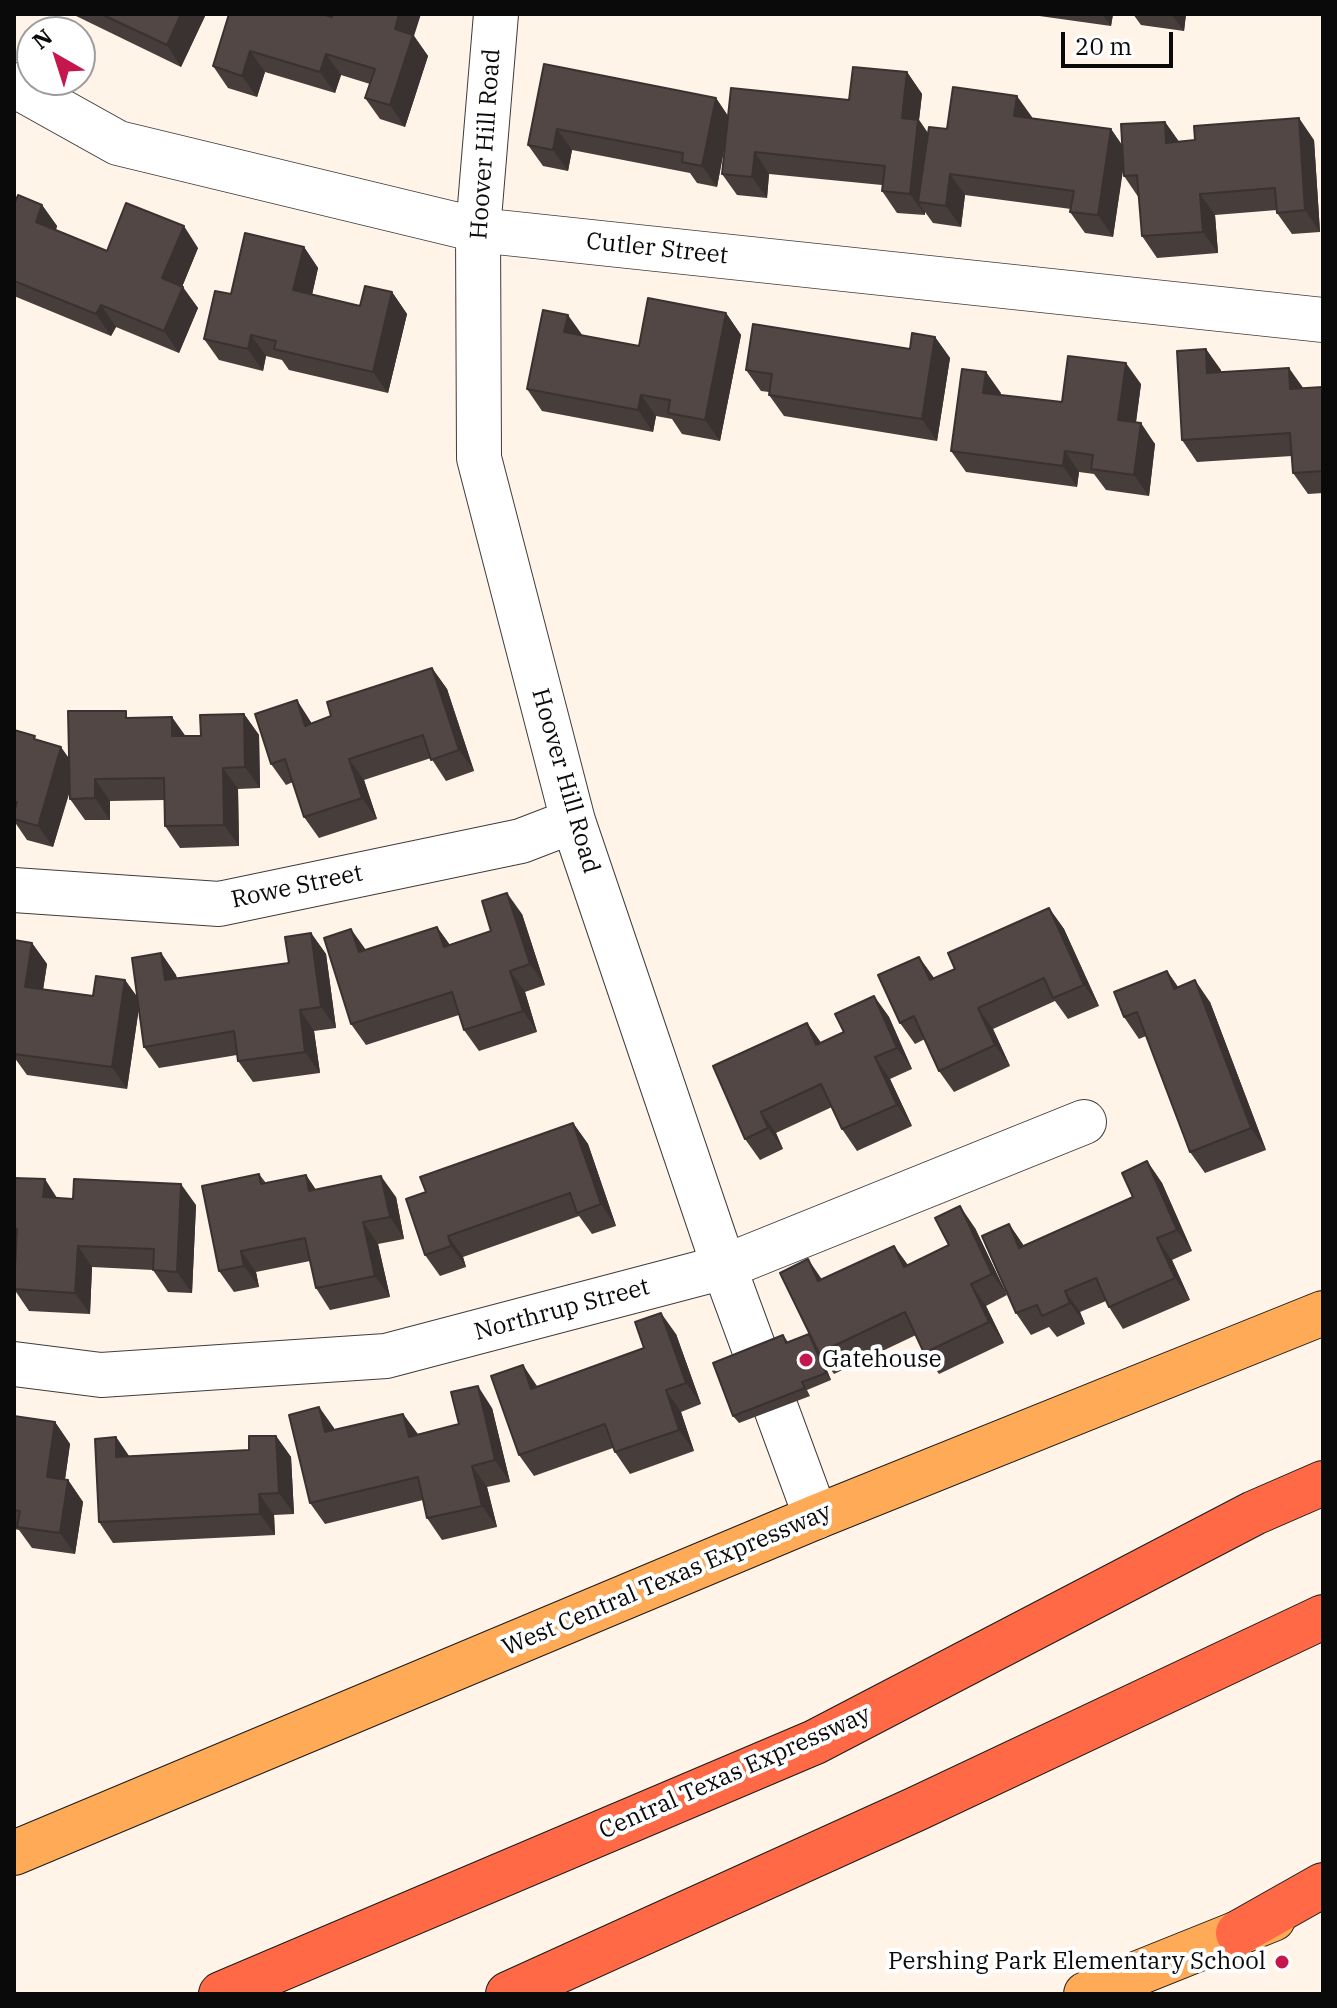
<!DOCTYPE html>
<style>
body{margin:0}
#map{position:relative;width:1337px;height:2008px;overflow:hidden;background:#fff4e7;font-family:"IBM Plex Serif",serif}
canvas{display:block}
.frame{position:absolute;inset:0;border:16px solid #0a0a0a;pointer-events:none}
.north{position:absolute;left:16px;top:16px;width:80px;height:80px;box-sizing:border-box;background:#fff;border:2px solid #9d9d9d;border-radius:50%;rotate:321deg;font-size:22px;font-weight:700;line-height:32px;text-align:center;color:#0a0a0a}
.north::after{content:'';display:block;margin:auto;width:28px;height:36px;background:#c5174d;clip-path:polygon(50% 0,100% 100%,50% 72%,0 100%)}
.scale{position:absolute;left:1061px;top:32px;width:112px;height:36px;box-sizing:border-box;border:4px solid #0a0a0a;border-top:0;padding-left:10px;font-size:24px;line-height:28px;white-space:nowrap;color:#0a0a0a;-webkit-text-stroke:6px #fff;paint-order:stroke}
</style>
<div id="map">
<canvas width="1337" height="2008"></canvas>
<div class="frame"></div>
<div class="north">N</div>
<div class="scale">20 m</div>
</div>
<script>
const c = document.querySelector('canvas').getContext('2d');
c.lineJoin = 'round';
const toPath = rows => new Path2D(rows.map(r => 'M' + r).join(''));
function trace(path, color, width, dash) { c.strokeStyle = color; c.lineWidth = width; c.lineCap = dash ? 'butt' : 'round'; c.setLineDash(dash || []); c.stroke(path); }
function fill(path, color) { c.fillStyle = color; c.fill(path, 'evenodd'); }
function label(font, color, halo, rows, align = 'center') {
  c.font = font + ' "IBM Plex Serif",serif'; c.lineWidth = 8; c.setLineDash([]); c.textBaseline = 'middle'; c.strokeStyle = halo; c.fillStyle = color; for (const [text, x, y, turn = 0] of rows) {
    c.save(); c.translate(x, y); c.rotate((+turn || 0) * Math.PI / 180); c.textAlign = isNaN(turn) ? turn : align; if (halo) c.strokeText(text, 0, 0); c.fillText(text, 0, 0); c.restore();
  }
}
const minor = toPath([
 [496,14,478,230,479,458,573,821,724,1267,816,1517],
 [14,85,118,143,478,230,1323,320],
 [14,890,219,904,521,841,573,821],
 [14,1364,101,1375,386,1356,724,1267,1084,1122]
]);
const major = toPath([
 [14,1853,816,1517,1323,1313],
 [1086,1994,1273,1919]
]);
const highway = toPath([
 [1238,1933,1323,1885],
 [221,1994,815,1742,1254,1513,1323,1483],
 [508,1994,916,1809,1323,1617]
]);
trace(minor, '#3d3d3d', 46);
trace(major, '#1b1b1b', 46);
trace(highway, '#1b1b1b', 46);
trace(minor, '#fff', 44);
trace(major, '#ffaa57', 44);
trace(highway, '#ff6945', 44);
fill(toPath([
 [72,14,206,14,181,67],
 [1025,14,1113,14,1111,26],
 [1133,14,1186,14,1184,31,1141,25],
 [332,17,414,36,428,56,405,127,380,119,365,98,370,84,341,75,335,93,265,72,257,97,228,88,213,66],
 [544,64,716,98,728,116,849,100,907,72,922,94,919,120,928,133,947,129,1032,117,1032,118,1111,129,1122,145,1165,122,1179,142,1314,140,1320,232,1292,234,1277,213,1277,210,1215,215,1218,253,1157,258,1142,236,1139,198,1124,176,1123,167,1113,237,1085,233,1070,212,1071,209,965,195,961,227,933,223,925,212,925,215,897,213,882,191,882,185,769,174,767,198,737,195,722,174,725,144,717,187,697,183,690,173,572,150,568,171,543,166,528,145],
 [14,205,42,205,57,226,56,230,107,251,198,248,182,287,198,308,179,353,116,327,111,336,14,296],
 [304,247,318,268,312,295,360,306,392,292,407,314,388,393,289,370,282,360,266,356,263,371,219,360,204,339,231,294],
 [726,313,741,335,720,441,682,434,672,419,656,416,653,432,542,411,527,389,582,336,639,346],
 [935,337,950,358,937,441,784,416,769,395,769,392,761,391,746,370,910,349],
 [1206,349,1221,372,1303,388,1323,387,1323,493,1308,494,1293,473,1292,456,1197,462,1182,440],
 [986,372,1001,395,1062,402,1141,384,1136,423,1155,444,1149,496,1106,490,1094,474,1079,472,1077,487,966,472,951,451],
 [432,668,447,689,474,771,446,781,431,758,364,780,377,819,319,838,304,817,293,782,286,785,271,764,312,723,331,716],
 [244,714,259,735,260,788,238,789,239,846,180,848,165,826,164,800,110,801,110,820,85,820,70,799,70,791,53,847,27,840,14,821,14,730,38,740,69,758,130,718,185,736,201,736],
 [1049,908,1064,929,1099,1006,1068,1019,1055,1001,993,1029,1010,1066,954,1092,939,1071,925,1039,915,1044,900,1023,919,957,934,978,955,969],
 [522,914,545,985,525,992,537,1032,479,1051,464,1030,459,1015,366,1045,351,1024,366,950,437,927,450,945,491,931],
 [311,933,326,954,336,1028,314,1031,320,1073,253,1082,238,1061,237,1055,159,1068,144,1047,139,1007,127,1089,27,1075,14,1057,14,940,32,943,47,964,43,990,93,996,125,980,138,998,161,953,176,975,177,978,289,963],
 [1167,971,1178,987,1210,1002,1266,1150,1205,1173,1190,1152,1146,1036,1139,1039,1124,1017],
 [874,996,889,1017,912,1069,890,1079,912,1126,857,1151,842,1129,832,1107,776,1133,783,1149,760,1160,745,1139,807,1023,821,1043,844,1032],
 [573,1123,588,1144,616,1226,592,1234,579,1216,463,1257,466,1267,440,1276,425,1255,426,1192],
 [1147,1161,1162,1183,1192,1251,1172,1260,1190,1300,1123,1329,1109,1307,1106,1301,1080,1312,1085,1324,1057,1337,1049,1327,1031,1335,1016,1313,1009,1224,1024,1246,1133,1197],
 [259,1174,266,1183,306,1175,316,1190,396,1197,404,1239,378,1244,390,1297,330,1310,316,1288,310,1261,256,1272,259,1287,234,1292,219,1271],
 [14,1178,58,1198,196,1205,192,1293,168,1292,153,1270,92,1267,90,1314,29,1311,14,1289,16,1250,14,1249],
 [975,1228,1007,1295,986,1306,1004,1343,939,1374,924,1353,916,1335,834,1374,821,1356,831,1380,807,1390,810,1396,739,1423,733,1416,783,1335,788,1342,809,1334,822,1280,894,1246,908,1265,949,1245],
 [676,1334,701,1404,681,1412,694,1451,630,1474,615,1452,613,1448,534,1476,519,1455,537,1387,644,1348],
 [319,1407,335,1430,403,1414,418,1434,459,1424,492,1408,510,1482,487,1487,497,1527,442,1540,427,1518,423,1500,325,1524,310,1503],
 [14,1416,55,1422,70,1444,65,1480,68,1480,83,1502,75,1554,32,1548,19,1530,14,1529],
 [276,1436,291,1457,294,1514,274,1515,275,1535,113,1543,99,1522,116,1437,129,1456,249,1450]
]), '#473d3b');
fill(toPath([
 [181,14,206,14,181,67,167,45],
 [399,14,421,14,414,36,428,56,405,127,390,105,395,29],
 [1102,14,1113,14,1111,26],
 [1171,14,1186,14,1184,31],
 [250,51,265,72,257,97,242,76],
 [326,54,341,75,335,93,320,72],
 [907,72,922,94,919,120,933,141,918,202,925,212,925,215,910,194,902,118],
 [1017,96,1032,117,1029,137,1014,116],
 [716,98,730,119,717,187,702,166],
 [1299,118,1314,140,1320,232,1305,210],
 [1165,122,1180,143,1166,143],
 [557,129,572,150,568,171,553,150],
 [1111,129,1126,151,1113,237,1098,215],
 [755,152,769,174,767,198,752,177],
 [950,174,965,195,961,227,946,206],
 [1200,194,1215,215,1218,253,1203,232],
 [42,205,57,226,51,243,36,222],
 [184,226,198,248,177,299,162,278],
 [304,247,318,268,308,312,293,290],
 [183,287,198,308,179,353,164,331],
 [392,292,407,314,388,393,373,372],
 [101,305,116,327,111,336,96,314],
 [726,313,741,335,720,441,705,420],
 [568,315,583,336,564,332],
 [251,335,266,356,263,371,248,349],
 [935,337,950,358,937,441,922,419],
 [1206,349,1221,370,1222,394,1207,373],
 [1126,363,1141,384,1133,442,1118,420],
 [1289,368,1304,389,1290,389],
 [986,372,1001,393,998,414,983,393],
 [641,395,656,416,653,432,638,410],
 [1141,423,1155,444,1149,496,1134,475],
 [1065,451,1079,472,1077,487,1063,466],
 [432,668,447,689,474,771,459,750],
 [297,700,311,722,320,747,305,726],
 [244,714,259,735,260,788,245,767],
 [172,717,187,738,172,736],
 [61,747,76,768,53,847,38,826],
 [349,759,364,780,377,819,362,798],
 [223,768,238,789,239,846,224,825],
 [95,779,110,801,110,820,95,798],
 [507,893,522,914,545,985,530,964],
 [1049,908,1064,929,1099,1006,1084,985],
 [437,927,452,948,444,947],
 [351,929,366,950,359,952],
 [311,933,326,954,336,1028,321,1007],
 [32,943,47,964,40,1009,25,987],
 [161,953,176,975,180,1001,165,980],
 [919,957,934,978,930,980],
 [510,971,525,992,537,1032,523,1011],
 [1167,971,1182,993,1174,989],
 [125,980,140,1001,127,1089,112,1067],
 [1195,980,1210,1002,1266,1150,1251,1128],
 [874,996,889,1017,912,1069,897,1048],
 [978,1008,993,1029,1010,1066,995,1045],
 [300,1010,314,1031,320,1073,305,1052],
 [807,1023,822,1044,816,1045],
 [875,1057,890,1079,912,1126,897,1105],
 [761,1112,776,1133,783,1149,768,1128],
 [573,1123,588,1144,616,1226,601,1204],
 [1147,1161,1162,1183,1192,1251,1177,1230],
 [306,1175,320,1196,309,1191],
 [381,1176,396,1197,404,1239,390,1217],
 [45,1179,59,1201,43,1197],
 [181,1184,196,1205,192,1293,177,1272],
 [960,1206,975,1228,1007,1295,992,1274],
 [363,1222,378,1244,390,1297,375,1276],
 [1009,1224,1024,1246,1019,1248],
 [448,1236,463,1257,466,1267,451,1246],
 [1157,1238,1172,1260,1190,1300,1175,1278],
 [78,1246,92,1267,90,1314,75,1293],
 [894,1246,909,1267,904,1267],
 [241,1251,256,1272,259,1287,244,1266],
 [808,1259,823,1281,818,1281],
 [971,1284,986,1306,1004,1343,989,1322],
 [1065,1291,1080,1312,1085,1324,1070,1303],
 [661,1313,676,1334,701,1404,686,1383],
 [809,1334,821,1356,831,1380,826,1373],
 [523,1365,537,1386,531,1389],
 [478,1386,492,1408,510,1482,495,1460],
 [666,1390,681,1412,694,1451,679,1430],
 [319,1407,334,1428,340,1453,325,1432],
 [403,1414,418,1435,409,1437],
 [55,1422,70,1444,62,1499,47,1477],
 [276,1436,291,1457,294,1514,279,1493],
 [116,1437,131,1459,116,1457],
 [472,1466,487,1487,497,1527,482,1506],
 [68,1480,83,1502,75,1554,60,1533],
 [259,1494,274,1515,275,1535,260,1514]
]), '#3a3230');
const building = toPath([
 [101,14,181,14,167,45,101,14],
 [229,14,322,14,332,17,333,14,399,14,395,29,413,35,390,105,365,98,375,69,326,54,320,72,250,51,242,76,213,66,229,14],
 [544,64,716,98,702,166,682,162,683,153,557,129,553,150,528,145,544,64],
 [853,67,907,72,902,118,918,120,910,194,882,191,885,166,755,152,752,177,722,174,731,88,849,100,853,67],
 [953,87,1017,96,1014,116,1111,129,1098,215,1070,212,1074,191,950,174,946,206,918,202,929,127,947,129,953,87],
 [1299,118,1305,210,1277,213,1275,188,1200,194,1203,232,1142,236,1137,175,1124,176,1121,124,1165,122,1166,143,1195,140,1194,126,1299,118],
 [18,195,42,205,36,222,107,251,126,203,184,226,162,278,183,287,164,331,101,305,96,314,14,281,14,205,18,195],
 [245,233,304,247,293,290,360,306,365,286,392,292,373,372,274,349,276,341,251,335,248,349,204,339,215,291,231,294,245,233],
 [648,298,726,313,705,420,668,413,670,400,641,395,638,410,527,389,543,310,568,315,564,332,639,346,648,298],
 [753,324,910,349,912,333,935,337,922,419,769,395,772,374,746,370,753,324],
 [1206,349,1207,373,1289,368,1290,389,1323,387,1323,471,1293,473,1290,433,1182,440,1177,351,1206,349],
 [1068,356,1126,363,1118,420,1141,423,1134,475,1091,469,1093,455,1065,451,1063,466,951,451,962,369,986,372,983,393,1062,402,1068,356],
 [432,668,459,750,431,760,423,735,349,759,362,798,304,817,285,759,271,764,255,714,297,700,305,726,331,716,327,702,432,668],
 [68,711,126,711,126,718,172,717,172,736,201,736,200,715,244,714,245,767,223,768,224,825,165,826,164,778,95,779,95,798,70,799,68,711],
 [14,730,35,736,34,739,61,747,38,826,14,819,14,813,17,802,14,802,14,730],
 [507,893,530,964,510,971,523,1011,464,1030,452,992,351,1024,324,938,351,929,359,952,437,927,444,947,491,931,482,901,507,893],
 [1049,908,1084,985,1053,998,1044,978,978,1008,995,1045,939,1071,914,1016,900,1023,878,975,919,957,930,980,955,969,948,953,1049,908],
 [311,933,321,1007,300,1010,305,1052,238,1061,234,1031,144,1047,132,958,161,953,165,980,289,963,285,937,311,933],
 [14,940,32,943,25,987,93,996,96,976,125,980,112,1067,14,1054,14,940],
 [1167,971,1174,989,1195,980,1251,1128,1190,1152,1137,1012,1124,1017,1114,992,1167,971],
 [874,996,897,1048,875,1057,897,1105,842,1129,821,1084,761,1112,768,1128,745,1139,713,1066,807,1023,816,1045,844,1032,835,1014,874,996],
 [573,1123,601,1204,577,1213,570,1193,448,1236,451,1246,425,1255,406,1199,426,1192,420,1177,573,1123],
 [1147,1161,1177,1230,1157,1238,1175,1278,1109,1307,1096,1278,1065,1291,1070,1303,1042,1316,1037,1305,1016,1313,982,1236,1009,1224,1019,1248,1133,1197,1122,1173,1147,1161],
 [259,1174,261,1184,306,1175,309,1191,381,1176,390,1217,363,1222,375,1276,316,1288,305,1238,241,1251,244,1266,219,1271,202,1186,259,1174],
 [14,1178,45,1179,43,1197,73,1199,74,1179,181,1184,177,1272,153,1270,154,1249,78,1246,75,1293,14,1289,17,1229,14,1229,14,1178],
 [960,1206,992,1274,971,1284,989,1322,924,1353,905,1312,819,1353,780,1273,808,1259,818,1281,894,1246,904,1267,949,1245,935,1218,960,1206],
 [661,1313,686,1383,666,1390,679,1430,615,1452,605,1424,519,1455,491,1376,523,1365,531,1389,644,1348,635,1322,661,1313],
 [809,1334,826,1373,802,1382,805,1388,733,1416,713,1363,783,1335,786,1343,809,1334],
 [478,1386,495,1460,472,1466,482,1506,427,1518,418,1477,310,1503,289,1415,319,1407,325,1432,403,1414,409,1437,459,1424,451,1392,478,1386],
 [14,1416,55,1422,47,1477,68,1480,60,1533,17,1527,20,1511,14,1510,14,1416],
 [249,1436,276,1436,279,1493,259,1494,260,1514,99,1522,95,1439,116,1437,116,1457,249,1450,249,1436]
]);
fill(building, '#534745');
trace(building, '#3a3230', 2);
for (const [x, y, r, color] of [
 [806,1360,8,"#c5174d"],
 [1282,1962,8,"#c5174d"]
]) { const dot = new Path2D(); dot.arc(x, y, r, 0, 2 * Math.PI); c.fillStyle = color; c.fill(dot); trace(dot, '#fff', 3); }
label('24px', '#0a0a0a', '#fff', [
 ["Hoover Hill Road",486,144,-86],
 ["Cutler Street",657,249,6],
 ["Hoover Hill Road",565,781,74],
 ["Rowe Street",297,887,-12],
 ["Northrup Street",562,1310,-15],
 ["West Central Texas Expressway",667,1580,-23],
 ["Central Texas Expressway",735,1773,-24]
]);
label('24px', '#0a0a0a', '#fff', [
 ["Gatehouse",822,1360],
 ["Pershing Park Elementary School",1266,1962,"right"]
], 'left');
</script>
